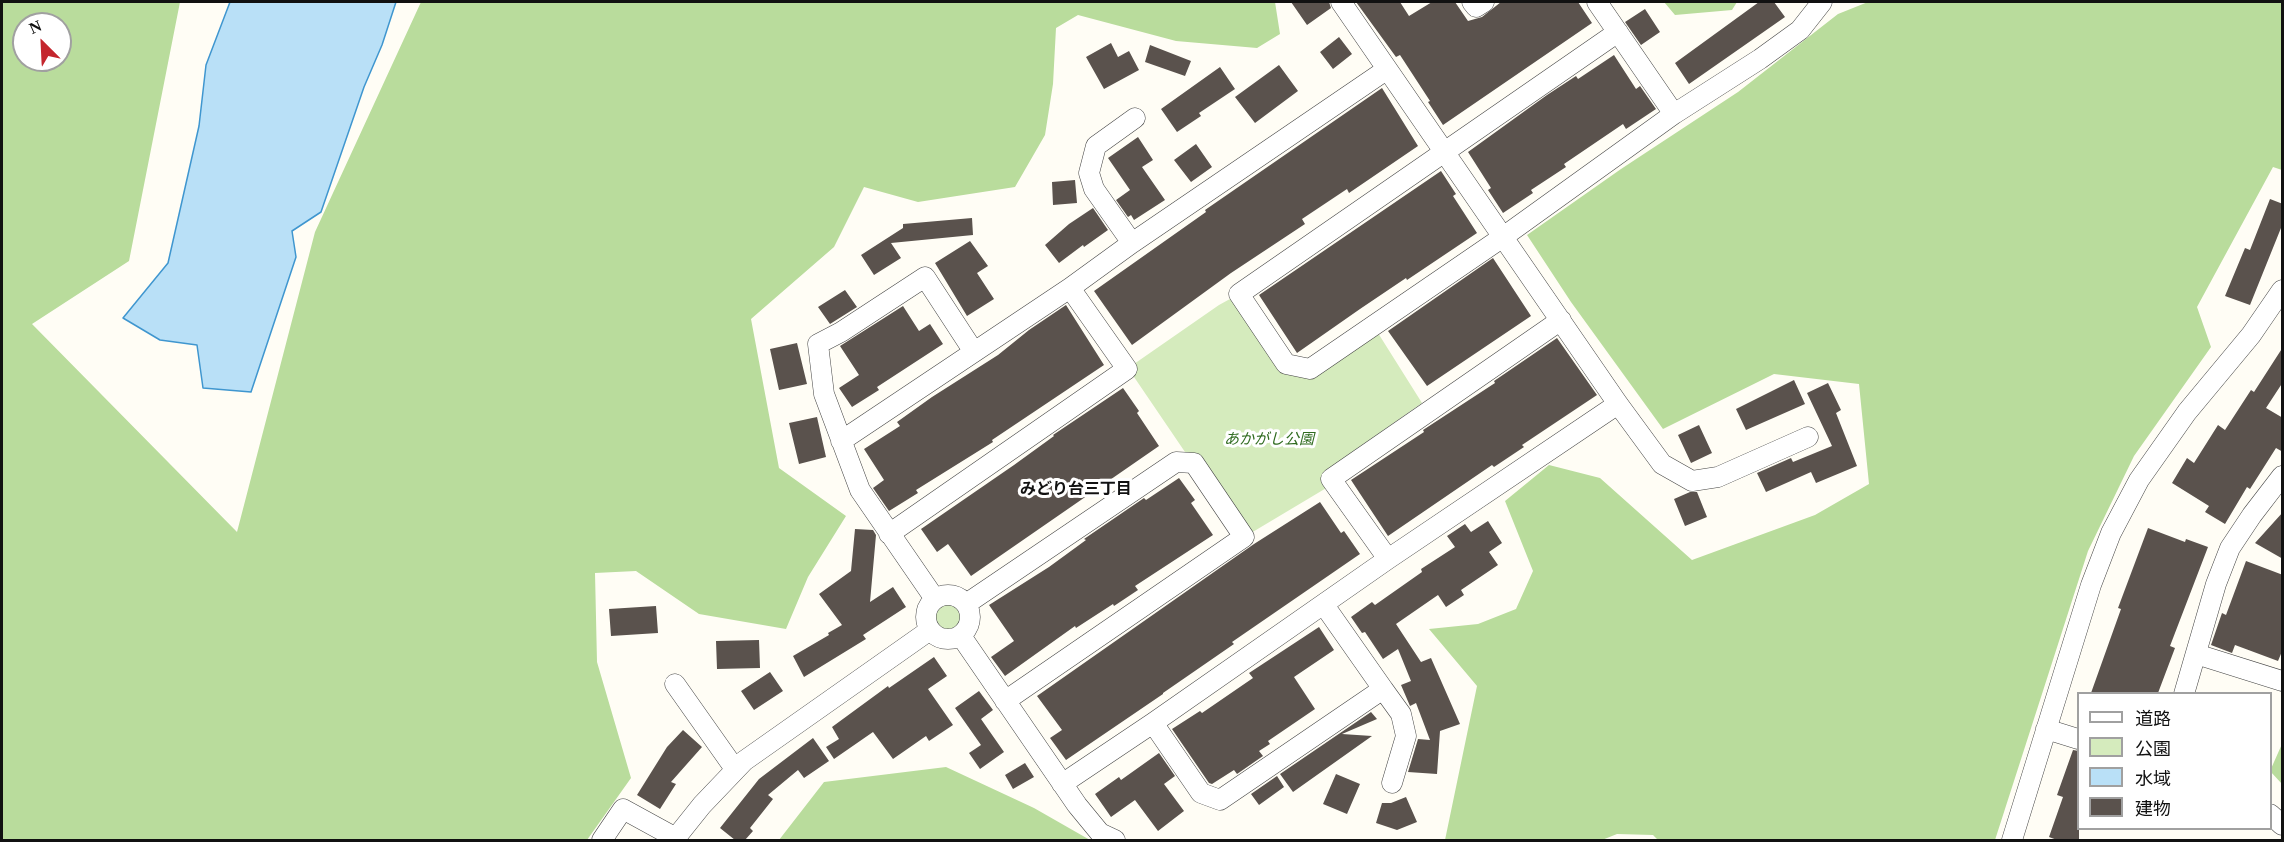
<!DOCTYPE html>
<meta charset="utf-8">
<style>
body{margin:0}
#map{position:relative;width:2284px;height:842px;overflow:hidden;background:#fffdf5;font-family:"Times New Roman","Noto Sans JP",serif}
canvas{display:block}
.frame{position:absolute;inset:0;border:3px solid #111;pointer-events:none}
.legend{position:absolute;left:2077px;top:692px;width:195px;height:138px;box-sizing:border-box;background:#fff;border:2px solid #a0a0a0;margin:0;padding:8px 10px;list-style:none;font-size:18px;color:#111}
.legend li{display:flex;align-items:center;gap:12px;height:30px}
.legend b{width:30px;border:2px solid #a0a0a0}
.north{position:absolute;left:12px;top:12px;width:60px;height:60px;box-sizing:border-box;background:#fff;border:2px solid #a0a0a0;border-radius:50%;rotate:336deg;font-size:16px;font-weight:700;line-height:24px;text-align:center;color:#111}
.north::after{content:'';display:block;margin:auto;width:21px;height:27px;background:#c4262e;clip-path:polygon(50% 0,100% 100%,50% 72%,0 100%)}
</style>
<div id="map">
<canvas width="2284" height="842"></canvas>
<div class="frame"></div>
<ul class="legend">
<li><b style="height:8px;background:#fff"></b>道路</li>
<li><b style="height:16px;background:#d5ebbd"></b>公園</li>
<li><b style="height:16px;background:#b9e0f7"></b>水域</li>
<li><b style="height:16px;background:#5a524d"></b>建物</li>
</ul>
<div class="north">N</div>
</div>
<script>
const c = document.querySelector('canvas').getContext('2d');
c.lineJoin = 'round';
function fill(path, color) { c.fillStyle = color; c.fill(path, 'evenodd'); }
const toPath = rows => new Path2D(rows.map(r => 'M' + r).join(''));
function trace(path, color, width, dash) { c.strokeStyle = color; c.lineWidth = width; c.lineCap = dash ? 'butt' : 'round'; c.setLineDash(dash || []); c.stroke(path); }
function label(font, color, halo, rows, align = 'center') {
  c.font = font + ' "Times New Roman","Noto Sans JP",serif'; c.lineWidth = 6; c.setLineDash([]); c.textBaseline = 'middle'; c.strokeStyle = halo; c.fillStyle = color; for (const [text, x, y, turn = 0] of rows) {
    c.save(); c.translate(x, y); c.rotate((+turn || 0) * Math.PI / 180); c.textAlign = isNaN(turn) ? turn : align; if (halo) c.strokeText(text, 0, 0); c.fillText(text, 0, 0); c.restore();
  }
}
fill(toPath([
 [1239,294,1234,301,1285,374,1310,378,1378,333,1422,403,1330,468,1328,487,1251,533,1198,455,1185,452,1132,374,1134,364,1219,305],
 '934 618a14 14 0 1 1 28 0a14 14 0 1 1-28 0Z'
]), '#d5ebbd');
fill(toPath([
 [2,2,180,2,129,261,32,324,237,532,315,232,421,2,1275,2,1280,34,1257,48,1176,41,1078,15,1056,28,1053,84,1045,135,1015,187,918,202,864,187,834,247,751,319,779,468,846,516,808,577,786,629,699,614,636,571,595,573,597,662,631,778,587,840,2,840],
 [24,24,60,24,60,60,24,60],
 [1664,2,1737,2,1732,10,1675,15],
 [1868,2,2282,2,2282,170,2273,167,2197,307,2211,347,2134,456,2088,551,1995,840,1658,840,1653,835,1617,834,1602,840,1445,840,1477,686,1429,629,1478,624,1516,609,1533,571,1505,501,1549,465,1600,478,1692,560,1815,515,1869,484,1859,384,1774,374,1663,429,1571,302,1527,235,1621,169,1738,92,1838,14],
 [2282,744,2282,784,2270,771],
 [946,767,1034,808,1090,840,779,840,824,782]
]), '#b9dc9c');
const water = toPath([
 [230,2,396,2,382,45,364,87,321,212,292,231,296,257,251,392,203,388,197,345,160,340,123,318,168,263,199,126,206,65,230,2]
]);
fill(water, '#b9e0f7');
trace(water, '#3f96cf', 1.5);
fill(toPath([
 [1291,2,1329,2,1331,8,1307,25],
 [1356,2,1400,2,1409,16,1432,2,1455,2,1468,21,1482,17,1501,2,1578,2,1592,23,1443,125,1428,102,1430,101,1400,55,1396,57],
 [1759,2,1774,2,1785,17,1689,84,1675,63],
 [1645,9,1660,32,1641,45,1625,22],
 [1339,37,1352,54,1333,69,1320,52],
 [1111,43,1118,57,1129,51,1139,70,1104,89,1086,57],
 [1150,45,1191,61,1185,76,1145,62],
 [1614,55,1636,89,1640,86,1656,109,1626,129,1623,124,1564,164,1566,167,1531,190,1533,193,1503,213,1488,190,1491,188,1468,152,1547,95,1576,76,1578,79],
 [1279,65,1298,91,1255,123,1235,97],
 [1220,67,1235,89,1199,113,1201,116,1177,132,1161,109],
 [1382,88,1418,146,1349,193,1347,189,1302,219,1305,224,1231,273,1132,345,1094,291,1206,212,1205,210],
 [1138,137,1153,160,1142,167,1165,200,1134,220,1131,215,1128,217,1116,200,1130,190,1108,158],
 [1196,144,1212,167,1191,182,1174,160],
 [1441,171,1456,194,1453,196,1477,233,1407,280,1406,278,1360,309,1297,353,1259,295],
 [1075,180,1077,203,1053,205,1052,182],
 [2270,199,2283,204,2283,223,2250,305,2225,296,2245,248,2250,250],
 [1093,208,1108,230,1084,247,1083,245,1059,263,1045,245,1069,224],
 [972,218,973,235,891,243,901,258,874,275,861,255,903,228,903,224],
 [970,241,988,266,977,273,994,299,967,316,935,263],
 [1493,258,1531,316,1427,386,1388,331],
 [845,290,857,307,830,324,818,307],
 [1066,305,1104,365,992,440,993,442,916,490,918,493,889,511,873,488,884,480,864,449,900,426,897,422,932,397,998,355,1029,330],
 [903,306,919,331,930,324,943,344,877,387,879,390,852,407,839,388,859,375,840,346],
 [1557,338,1597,395,1522,445,1524,447,1494,467,1492,465,1388,536,1351,480,1424,432,1423,430,1495,383,1494,381],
 [797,343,807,384,779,390,770,349],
 [2283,347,2283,382,2266,408,2283,418,2283,452,2276,448,2250,489,2247,487,2225,524,2205,512,2209,506,2172,483,2187,458,2194,463,2218,425,2225,430,2251,390,2254,392],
 [1794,380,1805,404,1746,430,1736,409],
 [1828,383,1841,410,1836,413,1857,466,1816,483,1811,472,1766,492,1757,473,1791,458,1793,462,1832,446,1807,393],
 [1123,388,1139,411,1137,413,1159,446,971,576,948,544,937,552,921,529,1014,465,1054,436,1053,435],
 [817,417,826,457,799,464,789,423],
 [1699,425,1712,453,1691,463,1678,435],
 [1179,478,1195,500,1191,503,1213,535,1135,586,1138,590,1114,606,1113,604,1076,628,1075,626,1005,676,991,657,1014,641,989,605,1049,567,1086,540,1084,539,1144,498,1146,500],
 [1690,492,1697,492,1707,517,1685,526,1674,499],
 [1320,502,1341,533,1344,531,1360,554,1232,642,1234,644,1163,693,1163,694,1066,760,1050,738,1062,730,1037,696,1254,544],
 [2283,512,2283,559,2255,543],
 [1488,521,1502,543,1489,552,1498,565,1461,590,1464,595,1446,607,1438,595,1396,624,1421,662,1431,658,1460,724,1440,731,1437,774,1408,772,1418,739,1430,740,1416,703,1410,706,1401,685,1411,681,1398,649,1383,659,1365,632,1362,633,1351,617,1372,602,1375,605,1422,572,1421,569,1455,547,1447,536,1465,524,1471,532],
 [2148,528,2185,542,2186,539,2208,547,2170,646,2175,648,2158,693,2091,693,2121,609,2118,608],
 [855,529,873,530,876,535,870,602,893,587,906,607,863,635,866,639,804,677,793,656,829,635,828,633,842,625,819,594,851,571],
 [2246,561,2283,575,2283,649,2278,661,2235,645,2232,653,2211,645,2222,613,2226,615],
 [656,606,658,633,611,636,609,609],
 [1319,627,1334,650,1294,677,1315,709,1268,741,1270,744,1259,751,1263,756,1237,774,1234,770,1212,784,1209,783,1172,729,1200,711,1202,713,1253,678,1249,673],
 [759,640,760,668,717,669,716,641],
 [934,657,947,676,928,689,953,725,929,741,926,736,893,759,873,732,834,759,826,747,839,739,832,727,888,686,889,688],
 [770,672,783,691,754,710,741,691],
 [979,691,993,710,981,719,1004,752,980,769,969,753,981,745,955,708],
 [1371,712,1377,719,1342,734,1372,736,1293,792,1280,774],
 [683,730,702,747,671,782,676,784,660,809,637,795,667,747],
 [813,738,829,761,804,778,798,770,768,795,773,799,750,828,753,831,745,840,735,840,720,828,759,779],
 [2073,750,2079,751,2079,840,2057,840,2049,837,2063,797,2057,795],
 [1159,753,1175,776,1164,784,1184,811,1158,831,1135,800,1111,817,1095,794,1119,777,1121,780],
 [1025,763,1034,777,1013,789,1005,775],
 [1336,774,1360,784,1347,814,1323,804],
 [1277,776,1284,787,1259,805,1251,794],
 [1406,797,1417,822,1397,830,1376,823,1382,803,1391,803]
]), '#5a524d');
const minor = toPath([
 [1341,2,1618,404,1662,464,1692,481,1718,477,1808,437],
 [1472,2,1476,7,1484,2],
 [1597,2,1674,114],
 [1618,32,1239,294,1286,364,1310,369,1503,237,1674,114,1760,59,1800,30,1822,2],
 [1132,243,1094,189,1089,173,1096,146,1135,118],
 [841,441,1070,288,1132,243,1386,70],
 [889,534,1127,369,1070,288],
 [1388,559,1331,479,1561,320],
 '926 617a22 22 0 1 1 44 0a22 22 0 1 1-44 0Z',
 [935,599,860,490,824,394,818,344,841,332,925,277,974,352],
 [966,604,1176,462,1194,463,1244,537,1005,701],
 [961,636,1077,805,1100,833,1115,840],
 [2196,654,2282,681],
 [675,684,735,769],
 [1383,689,1401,714,1406,736,1392,783],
 [2184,694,2216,584,2230,548,2252,515,2282,476],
 [1153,723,1201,793,1220,800,1383,689,1324,605],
 [2046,729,2078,739],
 [1062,784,1153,723,1388,559,1618,404],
 [2270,814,2282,825],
 [602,840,623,809,676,838],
 [674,840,702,805,744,761,930,630],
 [2012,840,2091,585,2111,533,2139,480,2187,412,2251,335,2282,290]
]);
trace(minor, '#444', 21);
trace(minor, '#fff', 20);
label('italic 15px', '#2f6b1f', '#fff', [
 ["あかがし公園",1269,440]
]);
label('bold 16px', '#111', '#fff', [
 ["みどり台三丁目",1076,490]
]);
</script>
